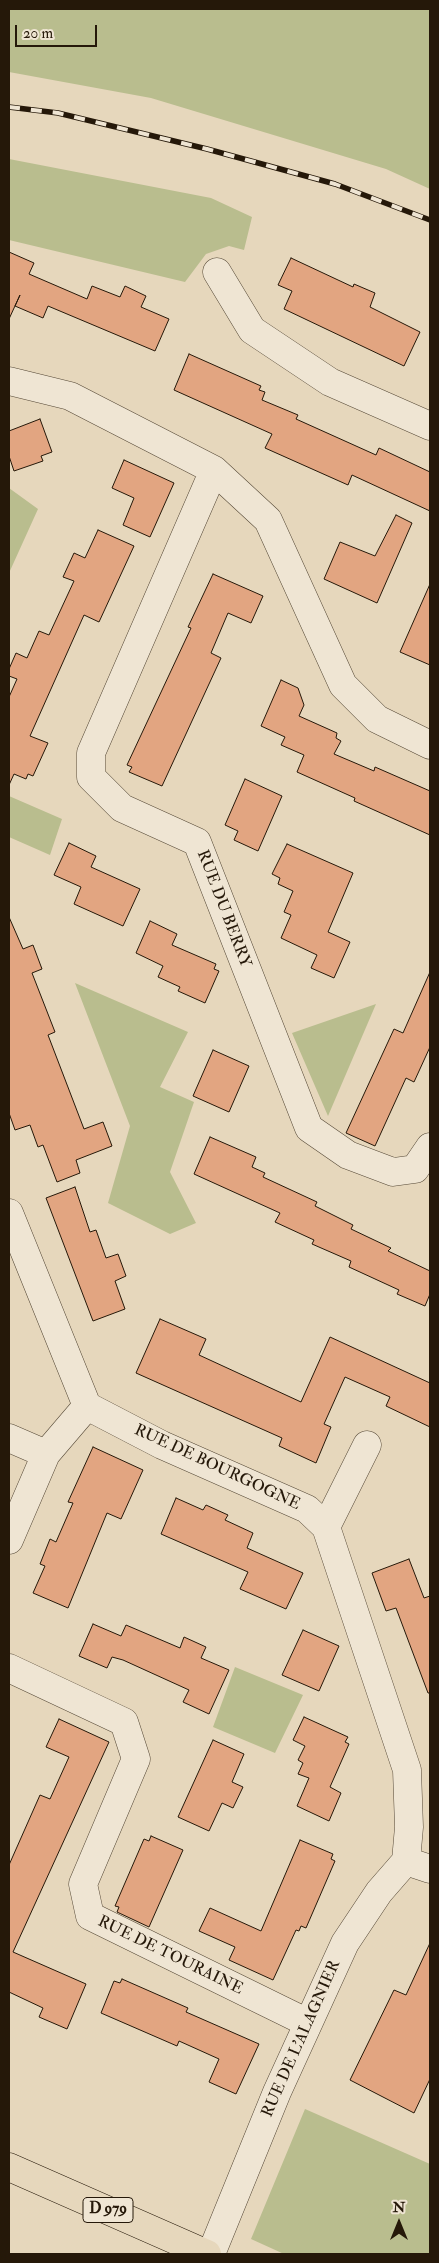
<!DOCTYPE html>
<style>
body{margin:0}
#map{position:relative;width:439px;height:2263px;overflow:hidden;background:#e6d7bc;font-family:"IM FELL Double Pica",serif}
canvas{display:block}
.frame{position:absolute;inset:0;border:10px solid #251809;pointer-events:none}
.north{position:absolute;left:374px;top:2198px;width:50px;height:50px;-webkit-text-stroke:4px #efe5d3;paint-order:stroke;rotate:0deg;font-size:14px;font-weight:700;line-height:20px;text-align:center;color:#251809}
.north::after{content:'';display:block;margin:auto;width:18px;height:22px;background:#251809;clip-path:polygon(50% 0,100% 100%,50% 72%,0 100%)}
.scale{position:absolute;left:15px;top:25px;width:82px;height:22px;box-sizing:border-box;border:2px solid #251809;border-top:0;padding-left:6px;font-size:15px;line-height:18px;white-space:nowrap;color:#251809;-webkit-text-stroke:4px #efe5d3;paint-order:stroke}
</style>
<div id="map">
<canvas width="439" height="2263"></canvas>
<div class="frame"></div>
<div class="north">N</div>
<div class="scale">20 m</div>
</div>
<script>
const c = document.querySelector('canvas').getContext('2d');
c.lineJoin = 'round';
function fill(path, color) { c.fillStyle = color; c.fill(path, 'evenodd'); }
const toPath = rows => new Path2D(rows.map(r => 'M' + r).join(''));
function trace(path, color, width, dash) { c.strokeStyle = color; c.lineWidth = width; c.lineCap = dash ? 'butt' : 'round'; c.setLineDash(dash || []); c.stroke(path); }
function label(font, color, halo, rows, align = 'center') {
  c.font = font + ' "IM FELL Double Pica",serif'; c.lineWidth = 4; c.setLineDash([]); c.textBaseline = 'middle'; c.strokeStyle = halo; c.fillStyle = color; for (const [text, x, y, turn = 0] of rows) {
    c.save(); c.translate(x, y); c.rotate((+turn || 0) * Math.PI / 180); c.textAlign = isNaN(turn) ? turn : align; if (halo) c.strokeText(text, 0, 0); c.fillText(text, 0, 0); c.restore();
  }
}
fill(toPath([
 [9,9,430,9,430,189,386,169,151,98,9,72],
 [9,159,211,198,252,217,244,250,229,246,206,254,185,282,9,240],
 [9,488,38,509,9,573],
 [9,796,62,819,50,855,9,837],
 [75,983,188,1032,160,1087,194,1102,170,1172,196,1223,170,1234,108,1203,130,1126],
 [376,1004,328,1116,292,1033],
 [235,1667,303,1695,275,1753,213,1727],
 [305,2109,430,2164,430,2254,284,2254,251,2239]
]), '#b9bd8e');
const building = toPath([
 [9,252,34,263,29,274,87,299,92,286,120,297,125,286,146,296,141,307,169,319,155,351,48,306,43,318,15,306,20,295,9,319,9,252],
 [291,258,353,287,354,284,375,293,370,307,420,332,404,366,284,309,292,291,278,285,291,258],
 [189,354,261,386,259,390,265,392,262,400,298,415,296,419,376,455,379,448,430,472,430,511,352,475,348,485,265,448,272,434,174,390,189,354],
 [40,419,52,452,41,456,43,461,14,471,9,456,9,431,40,419],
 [124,460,174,483,150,537,123,525,134,498,112,488,124,460],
 [396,515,412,523,377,603,324,579,340,542,375,556,396,515],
 [98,530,134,546,99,622,84,615,30,736,48,743,33,776,28,774,26,779,14,774,9,785,9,697,17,679,9,676,9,669,16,653,27,658,39,631,49,635,74,581,63,577,74,553,85,558,98,530],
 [213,574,263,596,251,623,228,613,211,653,221,658,162,786,129,772,132,767,127,765,191,628,188,627,213,574],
 [430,584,430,665,400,652,430,584],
 [281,680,298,688,304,705,299,716,337,733,336,738,341,741,334,754,374,771,375,767,430,791,430,835,354,801,355,798,297,772,304,755,281,745,285,737,261,726,281,680],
 [245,779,282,796,258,851,234,840,238,831,225,825,245,779],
 [69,843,96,856,91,867,140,889,123,926,74,904,81,887,54,875,69,843],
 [287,844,353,873,328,932,350,942,334,978,311,968,317,955,281,938,291,915,284,912,293,891,278,884,280,878,272,874,287,844],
 [9,917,23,949,33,945,42,969,32,973,55,1032,48,1035,84,1129,103,1122,112,1146,76,1160,80,1173,57,1182,43,1145,38,1147,30,1125,15,1130,9,1113,9,917],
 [150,921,177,934,172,945,216,964,214,969,219,971,205,1003,178,991,180,987,158,977,163,966,136,953,150,921],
 [430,972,430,1047,414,1082,406,1078,375,1146,346,1133,394,1029,403,1033,430,972],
 [213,1050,249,1066,229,1112,193,1096,213,1050],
 [210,1137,256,1157,252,1167,265,1173,263,1177,317,1202,315,1206,353,1225,351,1229,391,1248,388,1251,430,1271,430,1294,425,1306,397,1294,399,1290,349,1267,351,1261,312,1244,314,1240,275,1222,280,1213,194,1174,210,1137],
 [75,1187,90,1232,96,1230,106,1258,118,1254,126,1276,115,1281,125,1309,93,1321,46,1198,75,1187],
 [160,1319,206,1339,199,1355,301,1402,330,1337,430,1383,430,1427,386,1406,390,1397,345,1377,324,1424,331,1427,316,1463,279,1446,282,1438,136,1373,160,1319],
 [93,1447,143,1470,121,1519,107,1513,68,1608,33,1593,45,1566,40,1564,50,1539,56,1542,73,1503,68,1502,93,1447],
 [176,1498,203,1510,206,1505,228,1515,225,1520,253,1533,247,1548,303,1573,286,1609,240,1589,248,1572,161,1534,176,1498],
 [409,1559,424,1598,430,1596,430,1693,428,1693,396,1608,386,1611,372,1573,409,1559],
 [93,1624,121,1636,126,1625,180,1648,184,1637,206,1647,201,1658,229,1670,209,1714,183,1702,189,1690,123,1660,112,1657,107,1668,79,1656,93,1624],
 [303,1630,339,1646,319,1691,282,1675,303,1630],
 [304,1717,348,1737,345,1742,349,1744,330,1787,341,1793,329,1821,297,1806,309,1778,298,1774,303,1763,298,1760,305,1746,293,1740,304,1717],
 [59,1719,109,1742,13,1952,86,1984,67,2029,39,2017,43,2008,9,1992,9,1865,40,1795,50,1799,69,1757,46,1747,59,1719],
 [213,1740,244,1754,232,1782,243,1787,233,1808,222,1803,209,1831,178,1817,213,1740],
 [151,1836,183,1850,149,1927,117,1912,119,1907,115,1906,144,1839,149,1841,151,1836],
 [300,1840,333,1854,331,1859,335,1861,306,1928,301,1926,299,1931,296,1930,273,1980,229,1960,235,1947,199,1931,210,1908,261,1931,300,1840],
 [430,1943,430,2079,414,2113,350,2080,394,1990,406,1995,430,1943],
 [122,1979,188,2008,186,2012,259,2044,236,2094,209,2082,219,2059,179,2041,177,2046,101,2013,114,1981,120,1983,122,1979]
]);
fill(building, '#e2a581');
trace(building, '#251809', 1);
const minor = toPath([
 [217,272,252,330,330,382,430,426],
 [9,381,70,396,214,470,268,520,343,685,377,719,430,745],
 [214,470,91,753,91,777,122,808,197,842,309,1128,348,1155,393,1172,415,1169,430,1147],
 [9,1213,87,1406,162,1445,307,1509,326,1527,407,1770,409,1827,406,1861],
 [9,1438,46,1454],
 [326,1527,367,1445],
 [9,1540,46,1454,87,1406],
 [9,1668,124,1722,136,1759,83,1884,90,1916,308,2023],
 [211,2254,277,2092,345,1943,379,1892,406,1861,430,1869]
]);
const primary = toPath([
 [9,2167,207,2254]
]);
trace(minor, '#554836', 29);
trace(primary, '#251809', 29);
trace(minor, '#efe5d3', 28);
trace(primary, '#e6d7bc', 28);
const rail = toPath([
 [9,107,58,113,207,149,335,184,430,220]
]);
trace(rail, '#251809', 5.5);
trace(rail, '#efe5d3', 4, [11]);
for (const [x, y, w] of [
 [108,2210,50]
]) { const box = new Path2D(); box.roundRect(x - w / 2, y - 12.5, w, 25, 4); c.fillStyle = '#efe5d3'; c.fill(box); trace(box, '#251809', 1); }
label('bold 15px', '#251809', null, [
 ["D 979",108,2210]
]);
label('16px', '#251809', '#efe5d3', [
 ["RUE DU BERRY",223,909,69],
 ["RUE DE BOURGOGNE",217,1468,25],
 ["RUE DE TOURAINE",170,1956,26],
 ["RUE DE L'ALAGNIER",302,2039,-66]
]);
</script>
